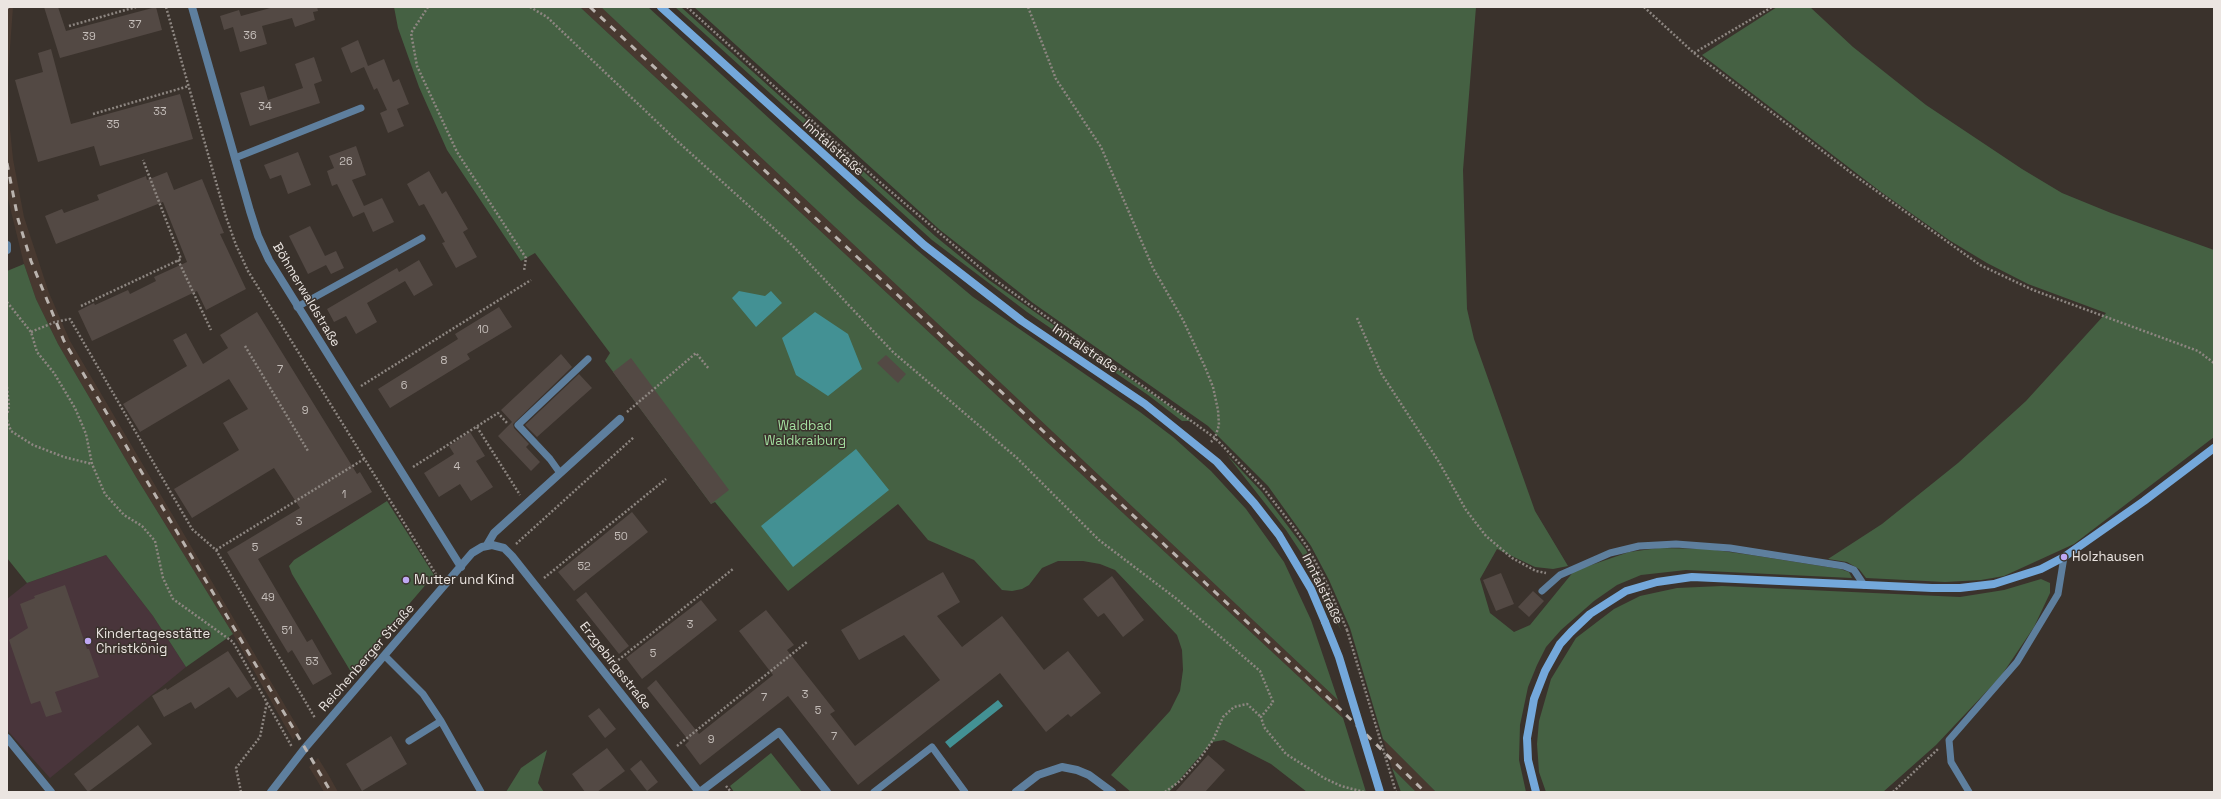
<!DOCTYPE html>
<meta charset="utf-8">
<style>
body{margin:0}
#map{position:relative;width:2221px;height:799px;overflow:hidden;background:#3a322c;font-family:"Space Grotesk",sans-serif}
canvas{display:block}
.frame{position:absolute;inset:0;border:8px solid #ebe5e1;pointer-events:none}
</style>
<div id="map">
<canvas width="2221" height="799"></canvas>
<div class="frame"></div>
</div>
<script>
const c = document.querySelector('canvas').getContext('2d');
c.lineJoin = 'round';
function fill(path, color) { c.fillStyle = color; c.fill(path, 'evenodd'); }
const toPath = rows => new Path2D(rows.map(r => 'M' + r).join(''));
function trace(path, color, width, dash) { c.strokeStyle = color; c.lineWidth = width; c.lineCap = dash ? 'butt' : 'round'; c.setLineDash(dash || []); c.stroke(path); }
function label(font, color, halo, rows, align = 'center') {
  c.font = font + ' "Space Grotesk",sans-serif'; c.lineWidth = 3; c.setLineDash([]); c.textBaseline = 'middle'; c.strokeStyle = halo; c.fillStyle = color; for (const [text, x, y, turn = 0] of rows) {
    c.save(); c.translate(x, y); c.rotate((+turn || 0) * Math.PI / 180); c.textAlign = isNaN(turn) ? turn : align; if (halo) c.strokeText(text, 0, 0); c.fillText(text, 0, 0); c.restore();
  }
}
fill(toPath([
 [7,7,13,7,8,75,10,130,13,159,24,217,49,293,70,341,300,731,293,740,233,634,136,477,58,344,36,299,24,264,7,195],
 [580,7,601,7,1338,700,1343,718],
 [1383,739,1436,792,1416,792,1392,768],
 [318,758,328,774,338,792,324,792,309,767]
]), '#483930');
fill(toPath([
 [106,555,153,616,186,667,50,778,7,730,7,599,27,583]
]), '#49353b');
fill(toPath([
 [394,7,580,7,1343,718,1366,792,1307,792,1271,764,1224,740,1212,742,1169,792,1131,792,1111,775,1170,711,1180,691,1183,670,1182,650,1177,635,1115,570,1100,564,1083,561,1058,561,1042,568,1029,585,1022,589,1012,591,1002,590,974,560,928,540,898,504,788,591,715,502,711,504,605,361,610,353,535,253,521,261,447,150,419,87,398,28],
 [601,7,648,7,858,200,918,251,973,297,1140,412,1173,437,1211,471,1246,509,1284,562,1311,620,1338,700],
 [675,7,681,7,935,236,989,280,1191,421,1182,421,1148,395,1027,312,932,240],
 [694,7,1476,7,1463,170,1467,309,1474,339,1535,511,1568,566,1553,569,1535,567,1497,549,1480,579,1490,613,1514,632,1530,625,1574,571,1629,552,1659,548,1708,549,1751,555,1840,569,1849,572,1852,578,1686,570,1641,575,1617,585,1594,601,1561,630,1546,647,1537,665,1528,687,1520,725,1519,760,1526,792,1436,792,1383,739,1350,628,1329,580,1311,546,1268,486,1208,426,1033,303,940,230],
 [1777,7,1810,7,1853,47,1926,105,2022,169,2062,193,2111,213,2214,250,2214,437,2074,544,2004,576,1981,580,1945,582,1866,578,1859,569,1847,562,1828,559,1882,524,1958,463,2026,401,2106,313,2028,284,1987,263,1949,240,1881,192,1702,55],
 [24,264,36,299,58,344,136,477,233,634,186,667,153,616,106,555,27,583,7,558,7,271],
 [1227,455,1262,492,1306,550,1342,632,1302,554,1286,530],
 [387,501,434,575,351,672,292,574,289,566,294,560],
 [2041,579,2050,583,2050,593,2034,627,2001,676,1936,745,1883,792,1546,792,1539,772,1537,744,1539,721,1551,679,1576,638,1614,609,1640,596,1677,588,1722,586,1960,597,2004,590],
 [547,750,538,783,544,792,506,792,521,768],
 [771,753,802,792,734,792,730,786],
 [1392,768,1416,792,1401,792]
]), '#456143');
fill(toPath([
 [739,291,765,296,771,291,782,303,756,327,732,298],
 [815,312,848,334,862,369,828,396,796,375,782,338],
 [856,449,889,490,793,567,761,526],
 [998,700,1003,706,950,748,945,742]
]), '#439194');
fill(toPath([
 [44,7,58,7,66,31,156,7,162,30,60,58],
 [274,7,317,7,318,11,313,12,315,20,295,27,292,18,262,26,267,44,240,52,233,27,224,30,220,16,239,10,241,16],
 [358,40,368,66,384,59,393,82,399,79,409,104,397,109,404,126,388,133,380,113,387,110,377,88,374,90,364,67,351,73,341,48],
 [51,49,71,124,180,94,193,139,100,166,94,146,38,162,15,80,43,72,38,53],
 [314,57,322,81,314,84,320,103,250,126,240,93,264,86,268,100,303,88,295,64],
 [356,146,366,175,352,180,364,206,382,198,394,222,373,232,364,212,353,217,337,184,332,186,327,171,334,168,329,156],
 [298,152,311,185,288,194,281,175,270,179,264,165],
 [429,171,442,194,446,191,468,229,463,232,477,257,456,268,442,243,445,242,424,204,419,206,407,184],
 [167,172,174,190,202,179,224,233,220,234,246,289,206,310,197,291,92,341,78,311,94,303,95,305,128,290,130,294,156,281,154,277,187,262,163,202,56,244,45,216,62,209,64,213,99,200,97,195,146,176,147,180],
 [310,226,325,256,336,251,344,268,331,274,326,265,308,274,289,236],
 [419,260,433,285,414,296,405,281,367,303,377,322,356,334,346,316,334,322,327,309,397,268,399,272],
 [499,307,512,327,467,354,470,359,390,408,378,389,458,339,455,334],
 [257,312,357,474,360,472,372,492,258,559,307,642,312,639,332,674,313,685,292,650,288,653,227,552,300,508,274,468,192,518,174,489,239,450,223,423,248,409,229,379,140,432,123,404,187,366,173,340,186,333,203,364,228,348,220,335],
 [561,354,572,367,513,424,514,428,529,444,526,447,540,462,531,471,498,436,512,422,501,410],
 [886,355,906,374,898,383,877,363],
 [631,358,729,490,711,504,613,372],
 [579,374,592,388,537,437,525,425],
 [470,432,485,456,476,461,493,487,471,501,460,484,439,497,424,473,454,454,449,446],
 [632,512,648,532,574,591,558,572],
 [943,572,960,602,937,616,962,647,1002,616,1044,670,1068,651,1101,693,1071,717,1068,714,1046,732,1000,673,858,785,788,696,700,765,685,745,689,741,647,688,656,680,699,734,773,675,739,631,766,610,794,645,787,650,835,711,830,714,855,746,940,680,904,635,859,660,841,630],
 [1501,573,1514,604,1496,611,1483,580],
 [1112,576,1144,620,1123,637,1104,613,1098,617,1083,599],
 [65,585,87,649,89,649,99,677,55,692,62,712,46,717,40,701,31,704,9,640,28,628,20,604,35,598,34,596],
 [1533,591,1544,601,1529,617,1518,607],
 [586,592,629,646,619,654,576,600],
 [701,600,717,620,642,679,626,658],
 [228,651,252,688,237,698,229,687,195,709,191,702,164,717,152,696,166,688,167,690],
 [599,708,616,729,605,738,588,716],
 [138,725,152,744,88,792,74,774],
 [391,736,407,764,362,791,346,764],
 [607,748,625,771,597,792,585,792,572,774],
 [1208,755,1225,770,1205,792,1175,792],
 [641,760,658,782,647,791,630,769]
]), '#534944');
trace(toPath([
 [166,7,226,217,236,245,248,271,437,576],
 [428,7,411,33,417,66,457,152,526,258,524,271],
 [530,7,547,17,676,140,790,243,893,352,1017,458,1099,540,1178,600,1260,671,1273,702,1261,717,1264,727,1286,754,1324,778,1341,786,1364,792],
 [687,7,875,178,991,277,1215,438,1264,489,1292,525,1308,548,1326,582,1347,630],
 [1028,7,1056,79,1101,147,1153,268,1183,320,1205,367,1213,387,1218,410,1219,425,1215,438,1211,442],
 [1644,7,1694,53,1854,175,1980,265,2033,290,2198,351,2214,363],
 [69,26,136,7],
 [1694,53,1772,7],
 [93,114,189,86],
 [178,260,211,330],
 [7,302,31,332,37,352,54,373,75,408,86,434,92,464,105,494,124,515,142,526,155,541,163,578,173,599,233,642,292,747],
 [81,306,181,259,143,160],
 [1357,318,1381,373,1439,462,1466,510,1486,536,1512,558,1536,571,1546,573],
 [31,332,55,322,70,319,192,529,216,550,315,718],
 [245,346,308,451],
 [361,386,531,280],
 [7,387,9,406,7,415],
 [627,412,696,353,709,369],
 [7,420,11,431,33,445,64,457,92,464],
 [477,427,520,495],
 [413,467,498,413,507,423],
 [516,544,634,437],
 [216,550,364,459],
 [544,578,666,479],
 [612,665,733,569],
 [677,746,807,642],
 [726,786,731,792],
 [241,792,236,768,260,737,267,702],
 [1165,792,1180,781,1198,761,1213,740,1223,717,1234,707,1247,704,1261,717],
 [1893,792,1938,749]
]), '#8d8681', 2.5, [2, 2]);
trace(toPath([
 [235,158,361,108],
 [297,307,422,238],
 [560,473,550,459,518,425,588,359],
 [1542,591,1560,575,1610,553,1639,546,1676,544,1730,548,1844,566,1854,570,1864,585],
 [385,656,423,694,441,721,481,792],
 [409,741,441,721],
 [874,792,932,747,965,792],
 [1969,792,1951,762,1949,740,2017,662,2058,594,2064,557]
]), '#5e7f9e', 7);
trace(toPath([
 [192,7,250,211,258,236,269,260,461,567],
 [7,245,7,250],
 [487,545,494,533,620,419],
 [7,738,51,792],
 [271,792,305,748,472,553,482,547,492,545,504,548,512,556,699,792],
 [700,792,779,732,827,792],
 [1016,792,1038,775,1062,767,1077,770,1089,775,1112,792]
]), '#5e7f9e', 8);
trace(toPath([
 [661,7,924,245,1022,321,1145,404,1217,462,1254,503,1279,535,1311,589,1325,622],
 [1536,792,1528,760,1527,738,1534,699,1545,671,1560,644,1571,632,1590,614,1626,591,1657,582,1692,577,1932,588,1960,588,1994,584,2041,569,2064,557,2144,501,2214,448]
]), '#74a8db', 8);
trace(toPath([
 [590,7,1340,709,1425,792],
 [7,9,7,7],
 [7,163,18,219,31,261,64,341,331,792]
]), '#bab3ae', 3, [7, 7]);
trace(toPath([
 [1347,630,1396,792]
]), '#8d8681', 2.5, [2, 2]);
trace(toPath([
 [1325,622,1339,657,1380,792]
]), '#74a8db', 8);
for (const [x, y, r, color] of [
 [2064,557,4,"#bfa8f4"],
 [406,580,4,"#bfa8f4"],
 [88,641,4,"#bfa8f4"]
]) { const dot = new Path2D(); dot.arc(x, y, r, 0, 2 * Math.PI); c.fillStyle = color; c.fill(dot); trace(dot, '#3a322c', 1.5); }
label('11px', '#c5beba', null, [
 ["37",135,25],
 ["36",250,36],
 ["39",89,37],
 ["34",265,107],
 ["33",160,112],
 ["35",113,125],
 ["26",346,162],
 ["10",483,330],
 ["8",444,361],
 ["7",280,370],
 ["6",404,386],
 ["9",305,411],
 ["4",457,467],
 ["1",344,495],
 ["3",299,522],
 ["50",621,537],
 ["5",255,548],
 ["52",584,567],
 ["49",268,598],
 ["3",690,625],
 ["51",287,631],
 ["5",653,654],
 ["53",312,662],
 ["3",805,695],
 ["7",764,698],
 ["5",818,711],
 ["7",834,737],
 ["9",711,740]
]);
label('13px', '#ebe5e1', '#3a322c', [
 ["Inntalstraße",833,148,42],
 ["Böhmerwaldstraße",306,295,59],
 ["Inntalstraße",1085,349,34],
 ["Inntalstraße",1322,589,64],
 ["Reichenberger Straße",367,658,-49],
 ["Erzgebirgsstraße",615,666,52]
]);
label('13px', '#a2de9f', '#3a322c', [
 ["Waldbad",805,426],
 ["Waldkraiburg",805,441]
]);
label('13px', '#ebe5e1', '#3a322c', [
 ["Holzhausen",2072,557],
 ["Mutter und Kind",414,580],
 ["Kindertagesstätte",96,634],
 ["Christkönig",96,649]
], 'left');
</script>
